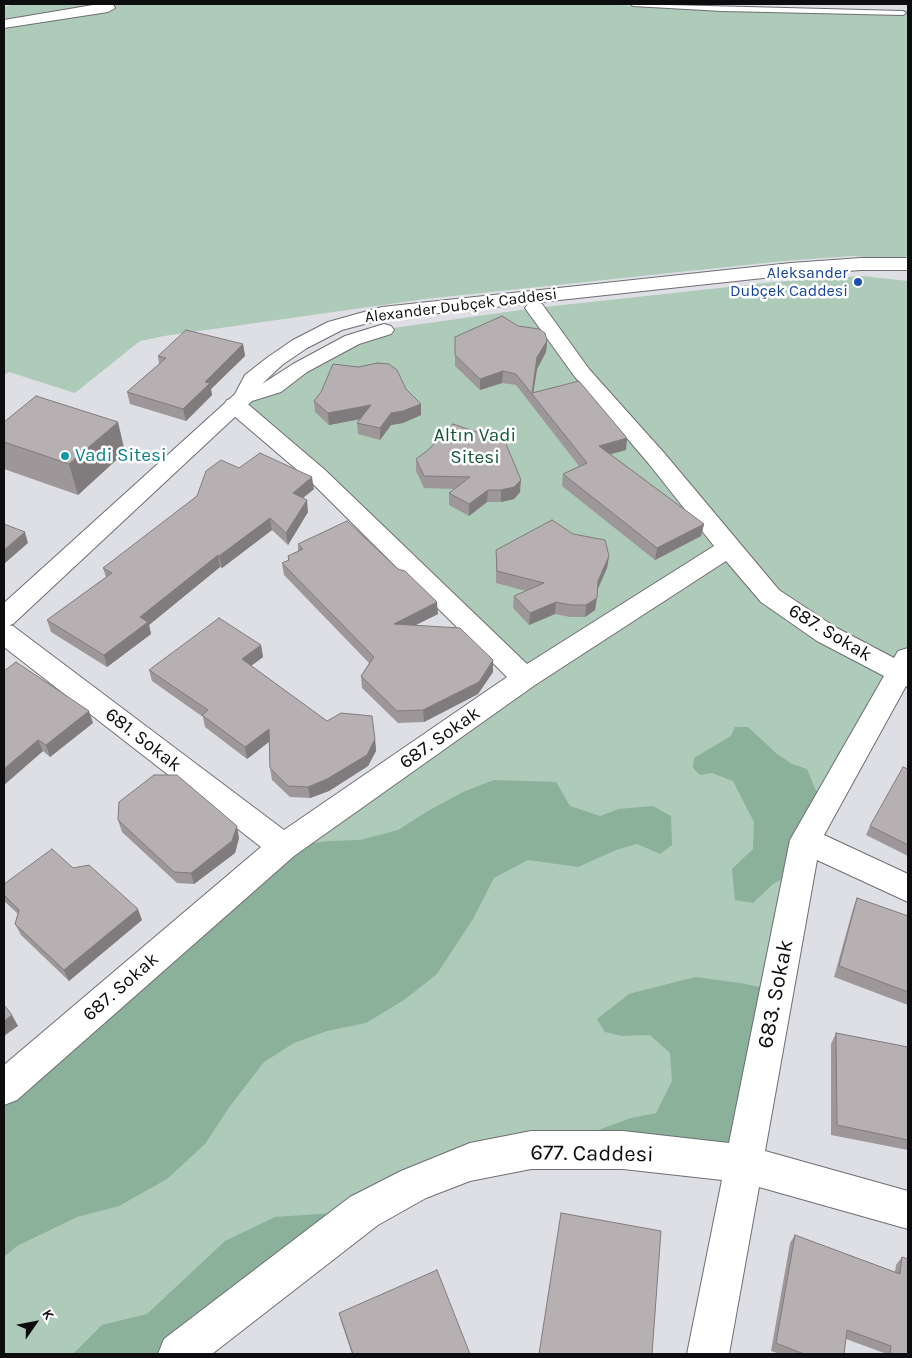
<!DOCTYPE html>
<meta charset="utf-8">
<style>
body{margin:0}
#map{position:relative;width:912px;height:1358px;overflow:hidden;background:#dedfe5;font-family:Karla,sans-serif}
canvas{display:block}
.frame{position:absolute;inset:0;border:5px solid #0d0d0f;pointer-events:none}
.north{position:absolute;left:10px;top:1298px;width:50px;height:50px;-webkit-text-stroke:4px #fff;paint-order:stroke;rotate:57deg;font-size:14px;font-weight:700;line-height:20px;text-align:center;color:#0d0d0f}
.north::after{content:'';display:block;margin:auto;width:18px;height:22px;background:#0d0d0f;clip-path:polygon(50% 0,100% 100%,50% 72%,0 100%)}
</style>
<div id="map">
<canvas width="912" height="1358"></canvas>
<div class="frame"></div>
<div class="north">K</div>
</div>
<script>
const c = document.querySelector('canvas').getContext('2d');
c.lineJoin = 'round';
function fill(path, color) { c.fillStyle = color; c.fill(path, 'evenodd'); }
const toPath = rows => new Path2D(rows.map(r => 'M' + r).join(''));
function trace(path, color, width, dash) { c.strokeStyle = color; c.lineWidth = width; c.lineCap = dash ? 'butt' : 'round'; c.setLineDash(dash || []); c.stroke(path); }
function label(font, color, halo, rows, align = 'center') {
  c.font = font + ' Karla,sans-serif'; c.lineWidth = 5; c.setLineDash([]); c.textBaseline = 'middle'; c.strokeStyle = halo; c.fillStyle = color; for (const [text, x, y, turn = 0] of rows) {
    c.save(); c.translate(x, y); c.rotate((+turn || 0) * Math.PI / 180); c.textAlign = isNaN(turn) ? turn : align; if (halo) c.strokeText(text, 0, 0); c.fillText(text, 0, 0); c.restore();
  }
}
fill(toPath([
 [14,4,603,4,718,11,899,15,901,10,908,10,908,256,893,259,852,256,783,261,425,299,164,336,140,341,75,393,9,372,4,375,4,7],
 [862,276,908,281,908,656,805,840,744,1164,576,1150,364,1211,179,1354,4,1354,4,1088,283,847,525,678,235,405,386,329,535,308,775,282]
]), '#aecab8');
fill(toPath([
 [735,727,748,727,777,754,792,764,807,769,815,789,826,802,799,870,773,884,753,903,735,900,732,869,753,849,754,822,733,781,712,773,700,775,693,768,694,758,731,736],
 [494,780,556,782,570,806,600,816,619,809,653,806,671,816,672,845,660,854,637,844,616,850,578,867,528,860,494,878,473,919,437,974,404,1000,366,1023,327,1031,294,1043,264,1062,230,1106,205,1144,167,1179,119,1206,77,1217,17,1246,4,1257,4,1088,283,847,329,841,360,840,398,830,428,811,463,792],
 [695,977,740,983,776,990,744,1164,576,1150,601,1129,631,1118,656,1113,672,1081,670,1053,650,1035,622,1036,605,1032,597,1019,629,994],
 [364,1211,179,1354,73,1354,102,1325,147,1314,225,1241,275,1217]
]), '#8bb19a');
const lane = toPath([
 [630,4,903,11,906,13,903,15,722,11,633,6,630,4]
]);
const street = toPath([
 [99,4,113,4,115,8,108,12,4,28,4,20,99,4],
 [535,302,542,304,589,369,665,454,779,590,835,627,894,658,898,651,908,648,908,687,906,686,824,835,908,874,908,902,817,860,765,1151,908,1191,908,1229,759,1187,729,1354,687,1354,722,1180,623,1169,531,1169,470,1181,426,1198,378,1225,212,1354,158,1354,164,1339,350,1197,401,1171,470,1143,531,1131,623,1131,729,1143,790,840,884,676,817,641,761,602,726,561,535,685,294,856,17,1100,4,1105,4,1065,261,847,4,647,4,624,13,626,284,830,507,677,309,480,227,410,224,405,227,400,235,398,243,400,325,470,527,664,714,546,649,464,575,377,525,308,528,304,535,302]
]);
const secondary = toPath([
 [861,258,908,258,908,270,861,270,791,275,383,319,342,330,307,348,282,365,262,384,293,364,345,336,384,324,391,326,394,330,391,334,359,344,307,372,281,392,252,401,13,624,4,627,4,603,235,394,245,375,268,357,293,340,328,322,382,307,791,263,861,258]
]);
trace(lane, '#6e6e74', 2);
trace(street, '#6e6e74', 2);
trace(secondary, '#6e6e74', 2);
fill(lane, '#fff');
fill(street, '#fff');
fill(secondary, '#fff');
fill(toPath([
 [518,326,547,341,546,352,537,369,533,392,626,450,610,454,704,524,701,536,655,560,562,486,563,474,579,466,516,385,502,383,480,390,455,366,455,337],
 [243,344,245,356,211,389,212,395,186,421,130,404,127,392,159,364,158,356],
 [406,389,421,404,421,415,403,423,391,425,380,440,358,434,357,423,360,419,329,425,315,412,314,401],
 [4,422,125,452,78,495,4,469],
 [416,459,520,492,514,499,501,502,487,502,469,516,449,505,449,493,455,489,424,488,416,471],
 [239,468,314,489,303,498,308,512,288,545,272,530,222,568,220,567,149,625,151,634,107,667,51,632,47,620,106,577,103,568],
 [573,534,609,556,607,568,597,591,595,610,585,617,570,617,555,614,529,625,513,608,514,596,526,591,496,583,496,550],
 [298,544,438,614,415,625,493,660,493,672,478,694,424,722,398,723,362,688,361,676,369,663,284,575,282,563,288,560,288,556,298,551],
 [261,645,263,657,251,666,327,721,375,739,376,751,368,766,329,791,310,798,290,797,272,780,270,768,269,742,247,759,205,727,203,717,152,681,149,670],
 [4,671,93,723,50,757,43,751,4,785],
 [908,769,908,856,866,835,870,826],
 [118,820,239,838,235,853,194,884,177,883,122,832],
 [73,868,142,920,69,981,21,935,15,924,18,914,4,901,4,884],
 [857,898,908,916,908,1005,834,977,853,909],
 [836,1033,908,1047,908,1150,831,1135,831,1044],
 [795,1235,895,1272,896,1265,902,1257,908,1354,884,1354,884,1353,846,1339,844,1354,780,1354,771,1351,790,1243],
 [339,1313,470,1354,352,1354,341,1321]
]), '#9d979a');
fill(toPath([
 [547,341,546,352,537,369,533,395,532,394,537,357],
 [243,344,245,356,211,389,212,395,186,421,183,409,205,382],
 [503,371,502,383,480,390,480,379],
 [421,404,421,415,403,423,391,425,380,440,380,428,391,413],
 [371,405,371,417,329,425,328,413],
 [118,422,125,452,78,495,69,464],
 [627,438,626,450,597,458,599,446],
 [312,477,314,489,294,505,293,493],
 [521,480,520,492,514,499,501,502,501,490],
 [488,490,487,502,469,516,469,504],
 [307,500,308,512,288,545,286,533],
 [270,518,272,530,222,568,219,556],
 [704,524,701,536,655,560,657,548],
 [25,532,28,543,4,564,4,550],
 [218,555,220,567,149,625,151,634,107,667,104,655,140,617],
 [609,556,607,568,596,593,598,581],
 [597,598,595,610,585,617,586,605],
 [437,602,438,614,394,636,394,624],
 [556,602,555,614,529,625,530,613],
 [261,645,263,657,244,671,242,659],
 [493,660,493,672,478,694,424,722,423,710],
 [89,711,93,723,50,757,46,745],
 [269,729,271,740,247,759,245,747],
 [375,739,376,751,368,766,329,791,310,798,308,787],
 [38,740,43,751,4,785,4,769],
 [237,826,239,838,235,853,194,884,191,873],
 [138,909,142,920,69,981,64,970],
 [12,1015,18,1026,4,1036,4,1021]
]), '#807b7d');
const building = toPath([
 [502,316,518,326,539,329,545,333,547,341,537,357,532,393,579,381,627,438,599,446,704,524,657,548,563,474,587,463,516,374,503,371,480,379,455,355,455,337,502,316],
 [186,330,243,344,205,382,210,383,183,409,127,392,166,358,158,356,186,330],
 [378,363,389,364,397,370,406,389,421,404,403,411,391,413,380,428,357,423,371,405,328,413,314,401,321,392,333,364,358,367,378,363],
 [36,396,118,422,69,464,4,442,4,422,36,396],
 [453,424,476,432,501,432,521,480,514,487,501,490,488,490,469,504,449,493,470,477,424,476,416,459,427,451,453,424],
 [260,453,312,477,293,493,307,500,286,533,270,518,219,556,218,555,140,617,148,622,104,655,47,620,112,573,103,568,197,496,206,471,221,460,239,468,260,453],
 [552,520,573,534,605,540,609,556,598,581,597,598,586,605,571,605,556,602,530,613,514,596,544,583,497,571,496,550,552,520],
 [347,521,398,569,405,571,437,602,394,624,460,628,493,660,479,682,423,710,397,711,361,676,374,657,282,563,289,560,288,556,303,549,298,544,347,521],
 [4,524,25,532,4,550,4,524],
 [219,618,261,645,242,659,327,721,341,713,372,716,375,739,367,755,327,779,308,787,288,786,270,768,269,729,245,747,202,715,208,710,149,670,219,618],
 [16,662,89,711,46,745,38,740,4,769,4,671,16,662],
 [903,767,908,769,908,845,870,826,903,767],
 [154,775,177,775,237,826,232,841,191,873,174,872,118,820,119,802,154,775],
 [52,849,73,868,89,865,138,909,64,970,15,924,19,910,4,895,4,884,52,849],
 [857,898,908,916,908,992,839,966,857,898],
 [4,1005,12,1015,4,1021,4,1005],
 [836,1033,908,1047,908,1140,837,1125,836,1033],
 [561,1213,661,1231,652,1354,539,1354,561,1213],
 [795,1235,900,1274,902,1257,908,1259,908,1354,890,1354,891,1346,847,1330,844,1354,804,1354,776,1343,795,1235],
 [437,1270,470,1354,353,1354,339,1313,437,1270]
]);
fill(building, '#b7b0b3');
trace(building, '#807b7d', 1);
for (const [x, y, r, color] of [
 [858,282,5,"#1a4fb4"],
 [65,456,5,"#0f9aa8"]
]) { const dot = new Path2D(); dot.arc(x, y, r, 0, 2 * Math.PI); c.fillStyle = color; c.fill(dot); trace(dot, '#fff', 2); }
label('16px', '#164399', '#fff', [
 ["Aleksander",848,273],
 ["Dubçek Caddesi",848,291]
], 'right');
label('16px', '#0d0d0f', '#fff', [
 ["Alexander Dubçek Caddesi",461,306,-7]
]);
label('19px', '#155637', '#fff', [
 ["Altın Vadi",475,436],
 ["Sitesi",475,458]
]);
label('19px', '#0d838f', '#fff', [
 ["Vadi Sitesi",75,456]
], 'left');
label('19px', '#0d0d0f', '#fff', [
 ["687. Sokak",830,633,31],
 ["687. Sokak",440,738,-35],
 ["681. Sokak",143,740,38],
 ["687. Sokak",121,987,-41]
]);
label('22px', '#0d0d0f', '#fff', [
 ["683. Sokak",776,994,-79],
 ["677. Caddesi",592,1154,1]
]);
</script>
